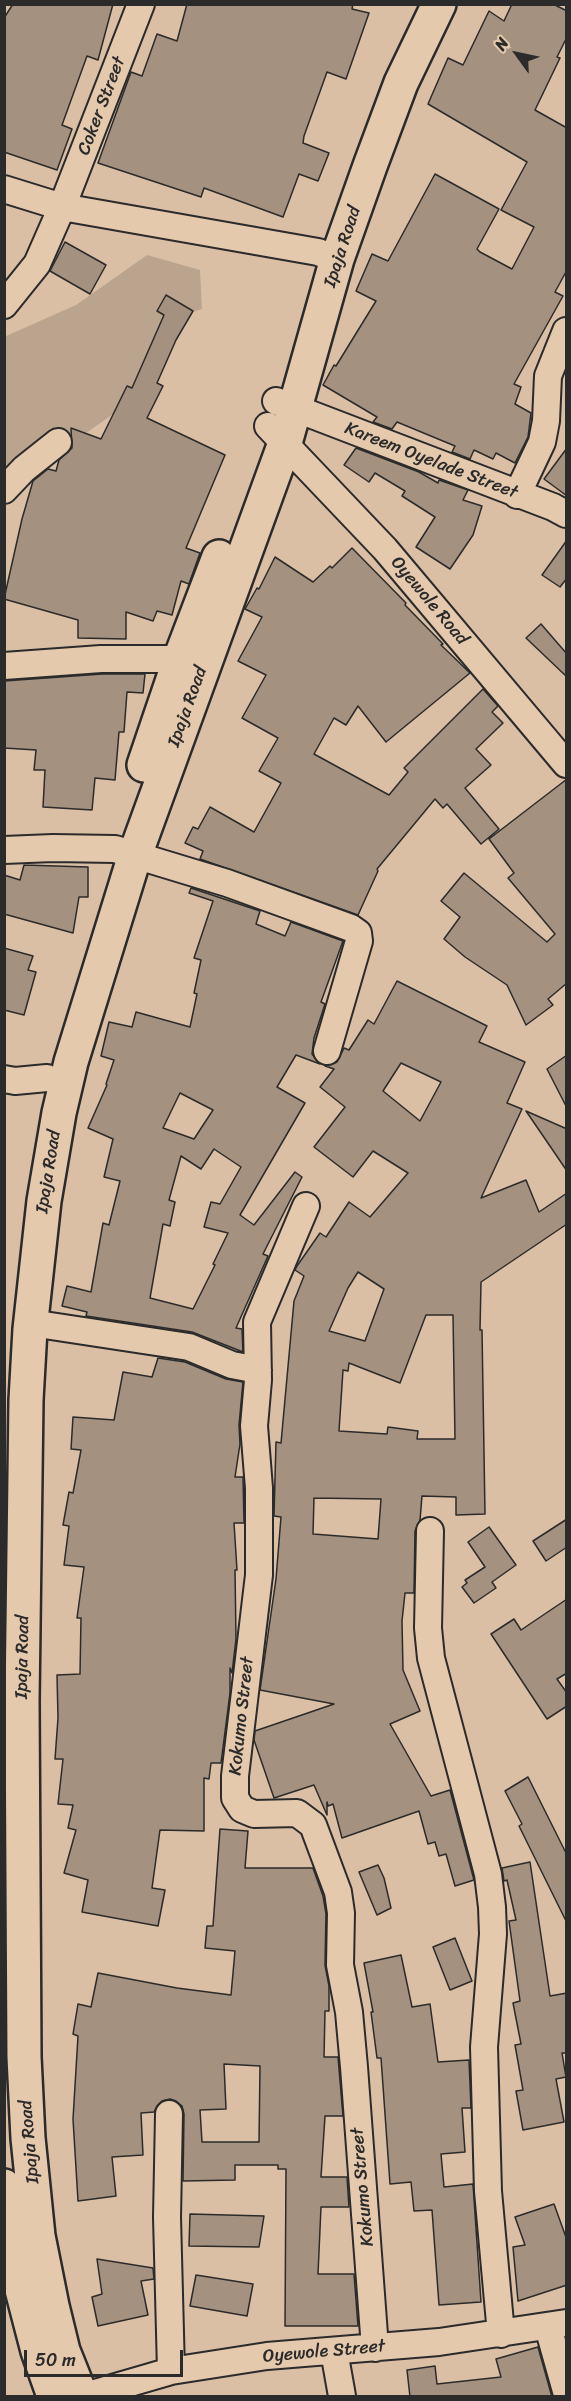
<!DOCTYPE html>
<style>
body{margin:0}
#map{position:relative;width:571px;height:2401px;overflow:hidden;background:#dabfa4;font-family:Sriracha,sans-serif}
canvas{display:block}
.frame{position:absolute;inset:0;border:6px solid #2b2b2b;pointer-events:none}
.north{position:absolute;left:487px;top:24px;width:60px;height:60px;-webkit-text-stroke:4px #e5c9ac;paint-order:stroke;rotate:303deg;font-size:16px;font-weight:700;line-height:24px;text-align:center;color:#2b2b2b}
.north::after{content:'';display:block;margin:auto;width:21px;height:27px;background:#2b2b2b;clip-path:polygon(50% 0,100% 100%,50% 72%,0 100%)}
.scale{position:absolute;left:24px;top:2350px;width:159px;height:27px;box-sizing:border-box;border:3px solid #2b2b2b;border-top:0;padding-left:8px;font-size:18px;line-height:21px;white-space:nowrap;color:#2b2b2b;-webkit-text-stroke:4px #e5c9ac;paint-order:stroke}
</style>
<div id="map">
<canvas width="571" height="2401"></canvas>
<div class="frame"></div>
<div class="north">N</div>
<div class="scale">50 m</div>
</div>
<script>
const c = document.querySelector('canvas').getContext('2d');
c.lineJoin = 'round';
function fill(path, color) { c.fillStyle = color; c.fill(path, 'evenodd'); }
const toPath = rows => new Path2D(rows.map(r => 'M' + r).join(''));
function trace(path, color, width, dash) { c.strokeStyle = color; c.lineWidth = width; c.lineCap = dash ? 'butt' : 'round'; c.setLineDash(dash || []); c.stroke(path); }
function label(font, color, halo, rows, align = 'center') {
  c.font = font + ' Sriracha,sans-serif'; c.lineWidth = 4.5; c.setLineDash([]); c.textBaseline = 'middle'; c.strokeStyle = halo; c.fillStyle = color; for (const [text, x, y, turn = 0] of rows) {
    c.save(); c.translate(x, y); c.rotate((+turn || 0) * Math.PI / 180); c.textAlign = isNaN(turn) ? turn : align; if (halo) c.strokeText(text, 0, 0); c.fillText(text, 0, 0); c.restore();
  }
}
fill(toPath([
 [147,255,200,270,202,309,168,320,136,398,13,484,5,485,4,337,76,305]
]), '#baa48e');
const building = toPath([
 [13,4,113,4,98,60,87,56,62,125,72,129,57,170,4,152,4,18,13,4],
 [187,4,353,4,352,9,369,13,346,79,327,72,304,136,303,143,329,153,318,181,299,174,283,217,204,188,201,197,98,163,131,72,142,76,157,34,177,41,187,4],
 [512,4,553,4,567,11,567,37,557,57,560,58,535,110,567,128,567,270,555,292,563,296,514,384,521,387,515,404,531,413,528,437,515,463,496,453,493,459,474,450,470,459,452,452,455,446,397,422,392,429,373,422,377,417,323,385,334,365,336,366,376,301,356,291,372,254,388,261,435,174,499,209,477,249,480,252,512,269,534,227,501,210,527,162,428,104,448,58,463,65,489,11,504,21,512,4],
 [65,242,106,265,90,294,50,271,65,242],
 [166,295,193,311,176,340,157,383,163,386,147,418,225,455,186,548,200,553,189,584,181,581,172,615,157,611,153,621,126,612,126,639,78,638,78,620,4,599,22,519,33,481,48,469,56,471,59,460,72,448,71,428,101,439,127,386,132,388,164,315,157,311,166,295],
 [356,448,419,472,438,483,439,480,468,490,463,500,482,506,473,535,450,569,416,547,435,517,402,496,405,491,375,473,369,482,344,465,356,448],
 [567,448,567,496,544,479,567,448],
 [567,540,567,578,560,587,542,575,567,540],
 [352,548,406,603,405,605,443,644,441,645,470,673,386,742,358,706,346,725,334,718,314,754,389,795,408,772,404,768,483,689,498,706,492,712,503,723,476,749,491,765,465,788,499,829,481,844,447,804,443,808,435,799,377,869,378,871,358,915,200,859,203,851,185,843,193,827,198,829,210,807,254,832,281,783,259,771,278,738,242,718,266,675,238,661,262,617,245,609,257,588,259,589,275,557,313,582,330,566,332,568,352,548],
 [541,624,567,654,567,677,526,638,541,624],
 [102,674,145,674,143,693,127,692,124,732,119,732,115,780,95,778,92,810,43,807,45,770,34,770,36,750,4,748,4,681,102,674],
 [567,779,567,983,548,999,553,1005,526,1025,507,985,465,957,444,939,460,917,441,901,464,873,547,942,555,934,508,878,514,873,489,839,567,779],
 [24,865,88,867,88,897,79,897,73,933,4,914,4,875,20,880,24,865],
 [191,888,260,911,256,924,285,936,291,922,343,941,321,1002,325,1004,314,1038,312,1054,320,1064,296,1055,277,1087,305,1103,240,1215,254,1225,295,1172,302,1177,263,1254,268,1256,236,1328,242,1329,243,1352,192,1332,86,1316,87,1312,62,1306,67,1286,91,1292,103,1223,109,1225,120,1181,104,1177,113,1139,88,1128,107,1085,106,1084,114,1060,101,1056,109,1022,132,1027,136,1012,190,1027,197,994,194,993,201,960,194,958,213,901,189,893,191,888],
 [180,1093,213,1110,194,1139,163,1128,180,1093],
 [214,1149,241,1167,220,1204,211,1202,204,1227,228,1233,213,1264,215,1265,193,1309,150,1298,163,1224,170,1226,175,1202,169,1200,181,1156,201,1169,214,1149],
 [4,948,33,956,28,970,36,972,24,1015,4,1010,4,948],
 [397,981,487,1026,479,1042,525,1062,507,1103,522,1109,481,1198,526,1180,539,1212,567,1193,567,1224,481,1282,480,1330,482,1330,485,1514,456,1515,456,1497,422,1496,420,1520,415,1531,414,1593,405,1593,402,1621,403,1670,420,1711,390,1724,431,1796,450,1790,474,1880,455,1886,446,1854,439,1856,435,1842,428,1844,419,1811,342,1838,333,1804,328,1806,327,1802,327,1815,314,1785,274,1798,254,1740,255,1731,334,1704,260,1690,276,1579,281,1517,274,1516,276,1442,281,1443,294,1301,304,1276,295,1270,297,1266,320,1233,326,1237,349,1202,370,1217,408,1173,373,1151,353,1177,314,1147,345,1107,320,1087,334,1069,325,1066,337,1062,344,1048,349,1050,368,1020,374,1024,397,981],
 [401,1063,441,1082,420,1121,383,1091,401,1063],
 [358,1272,384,1289,365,1341,329,1331,348,1288,358,1272],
 [426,1315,453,1315,455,1439,417,1439,418,1431,388,1427,387,1434,339,1431,343,1370,348,1371,349,1363,400,1383,426,1315],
 [314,1498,381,1499,378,1539,313,1534,314,1498],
 [567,1055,567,1108,547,1069,567,1055],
 [526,1111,567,1129,567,1171,526,1111],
 [158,1358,185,1362,226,1379,243,1382,239,1425,240,1444,235,1477,243,1477,244,1523,234,1523,237,1570,235,1570,236,1639,232,1673,230,1668,230,1693,221,1763,211,1763,209,1779,204,1778,204,1831,160,1830,152,1888,165,1890,158,1926,82,1912,88,1880,64,1873,76,1830,68,1828,73,1805,58,1804,63,1759,55,1759,58,1718,57,1675,80,1674,81,1618,77,1618,84,1567,64,1565,69,1526,63,1525,69,1492,73,1493,81,1450,71,1449,73,1417,114,1420,123,1372,152,1377,158,1358],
 [567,1519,567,1547,546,1561,533,1541,567,1519],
 [489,1527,516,1565,492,1582,496,1588,474,1603,462,1587,467,1583,465,1580,485,1567,468,1542,489,1527],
 [567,1599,567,1673,557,1679,567,1693,567,1706,547,1719,491,1634,514,1619,521,1630,567,1599],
 [528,1777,567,1855,567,1923,519,1826,522,1824,505,1791,528,1777],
 [220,1829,248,1831,245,1868,313,1868,323,1896,326,1914,325,1965,329,1986,329,2011,325,2011,324,2057,338,2057,343,2116,325,2116,321,2177,347,2177,349,2207,321,2207,318,2274,354,2274,358,2326,285,2326,286,2169,278,2169,278,2165,235,2165,235,2180,183,2181,184,2114,182,2106,176,2101,170,2099,162,2101,157,2106,154,2112,141,2113,143,2155,112,2157,116,2196,78,2201,73,2119,78,2036,73,2034,78,2004,91,2007,98,1973,177,1988,231,1995,235,1951,205,1948,207,1926,213,1926,220,1829],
 [224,2064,260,2066,259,2142,202,2142,200,2110,226,2109,224,2064],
 [530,1862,550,1996,567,1993,567,2053,562,2053,566,2077,556,2079,564,2122,523,2130,516,2091,523,2090,515,2045,521,2044,513,2003,520,2001,509,1921,516,1920,507,1880,504,1881,502,1868,530,1862],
 [378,1865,384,1878,391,1908,377,1915,359,1872,378,1865],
 [455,1938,472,1981,450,1990,433,1947,455,1938],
 [401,1955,412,2007,430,2004,438,2062,469,2060,471,2108,462,2108,465,2152,441,2154,444,2187,473,2184,481,2302,439,2305,432,2210,414,2211,411,2182,390,2184,381,2058,377,2058,371,2012,373,2012,364,1963,401,1955],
 [554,2204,567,2240,567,2285,518,2301,513,2247,525,2245,515,2217,554,2204],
 [190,2214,264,2216,259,2247,189,2246,190,2214],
 [97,2259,153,2268,154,2279,141,2281,148,2315,98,2326,92,2297,102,2294,97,2259],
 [196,2275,253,2284,247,2316,190,2306,196,2275],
 [538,2347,552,2397,410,2397,407,2370,435,2366,437,2384,501,2377,496,2359,538,2347]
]);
fill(building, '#a4917f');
trace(building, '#2b2b2b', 1.5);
const street = toPath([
 [4,189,62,207,318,252,337,259],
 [4,305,37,264,62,207,141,4],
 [276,401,553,507,566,514],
 [268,426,385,549,566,764],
 [4,490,24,469,58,442],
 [517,495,542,442,546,421,548,376,566,331],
 [4,666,101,659,180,659],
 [4,850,53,848,115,849,227,883,351,928,358,933,359,941,327,1051],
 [4,1079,15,1081,47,1078],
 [306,1206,257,1322,258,1380,254,1426,259,1488,259,1575,235,1776,235,1798,242,1809,254,1814,297,1813,313,1825,338,1892,341,1913,340,1965,349,2012,354,2067,375,2348],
 [31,1323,189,1347,232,1365,258,1370],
 [430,1531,428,1628,431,1658,488,1874,492,1907,493,1934,484,2047,488,2191,501,2334],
 [169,2114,167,2217,171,2371],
 [548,2327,566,2391],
 [334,2351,342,2396],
 [85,2396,171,2371,267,2356,439,2342,566,2323]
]);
const secondary = toPath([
 [144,765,180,659,219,557],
 [4,2186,8,2236,38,2351,54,2396],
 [81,2396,63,2351,52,2306,38,2236,28,2138,24,2057,22,1701,26,1400,30,1329,44,1201,59,1113,71,1062,135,855,285,443,337,259,370,166,401,83,439,4]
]);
trace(street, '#2b2b2b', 30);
trace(secondary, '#2b2b2b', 38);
trace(street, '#e5c9ac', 26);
trace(secondary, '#e5c9ac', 33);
label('18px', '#2b2b2b', '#e5c9ac', [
 ["Coker Street",102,106,-69],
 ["Ipaja Road",343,247,-72],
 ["Kareem Oyelade Street",431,461,21],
 ["Oyewole Road",429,601,50],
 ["Ipaja Road",188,707,-70],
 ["Ipaja Road",49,1172,-81],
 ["Ipaja Road",23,1657,-89],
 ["Kokumo Street",242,1716,-84],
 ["Ipaja Road",30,2142,-95],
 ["Kokumo Street",363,2187,-95],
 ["Oyewole Street",324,2352,-5]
]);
</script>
